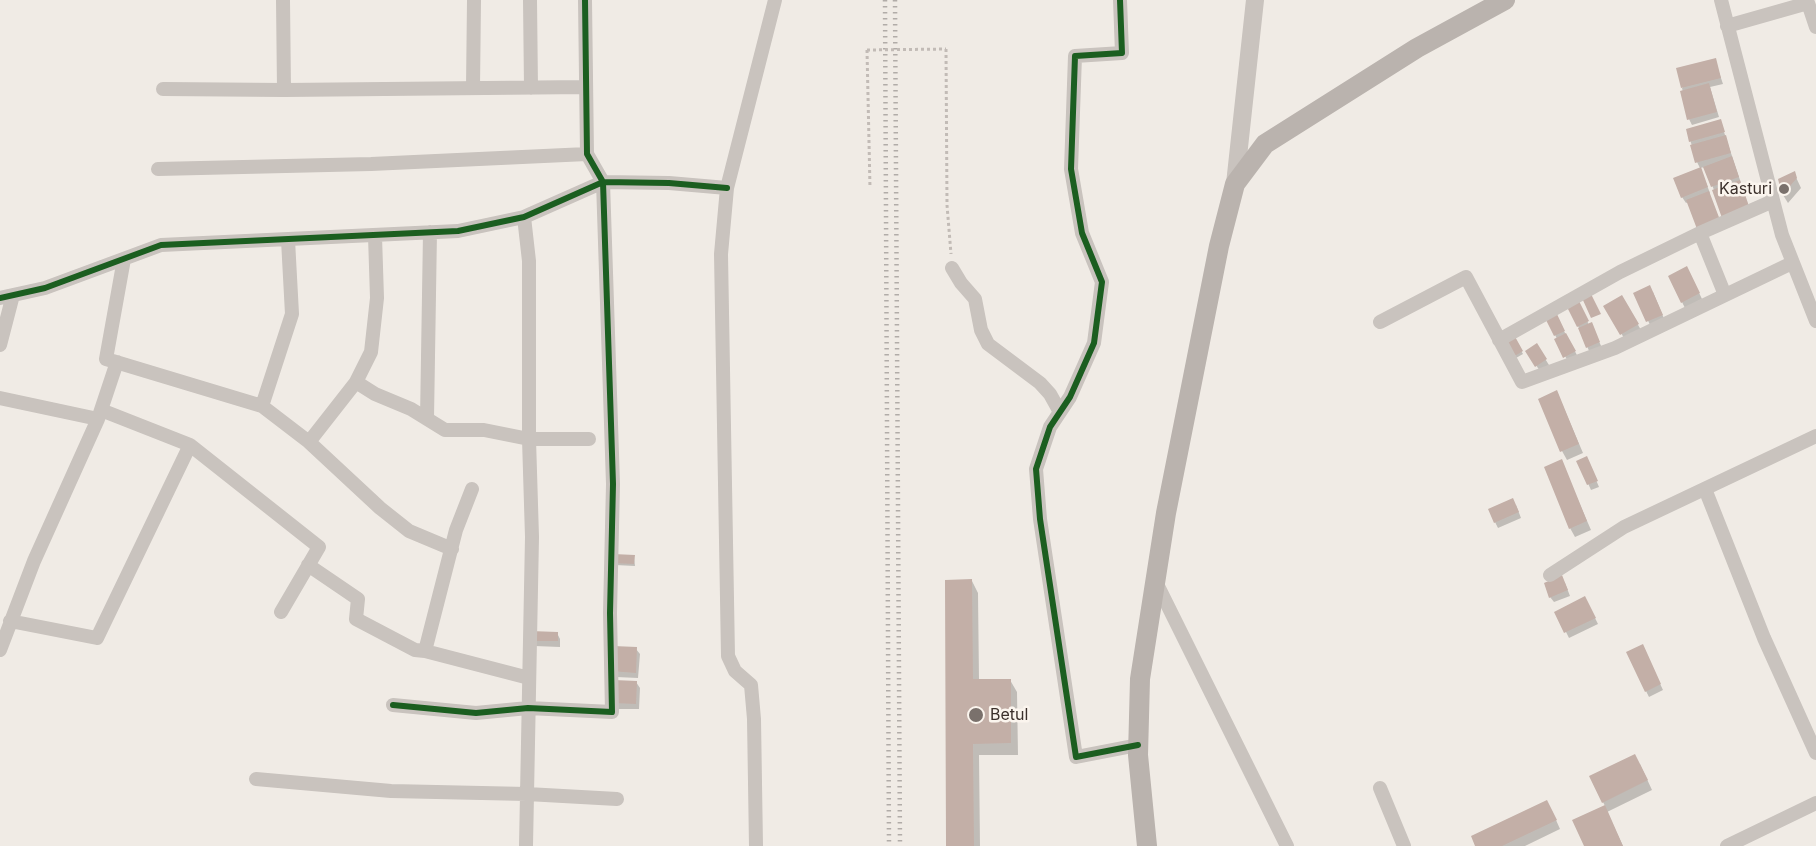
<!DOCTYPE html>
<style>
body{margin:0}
canvas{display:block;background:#f0ebe5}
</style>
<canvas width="1816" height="846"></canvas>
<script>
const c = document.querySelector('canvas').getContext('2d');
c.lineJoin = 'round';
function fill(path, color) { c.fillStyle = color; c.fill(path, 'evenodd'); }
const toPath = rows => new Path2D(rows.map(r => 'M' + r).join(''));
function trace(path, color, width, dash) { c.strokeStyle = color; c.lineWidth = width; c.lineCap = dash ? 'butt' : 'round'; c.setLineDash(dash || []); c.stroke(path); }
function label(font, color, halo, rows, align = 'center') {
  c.font = font + ' Inter,sans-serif'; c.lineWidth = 5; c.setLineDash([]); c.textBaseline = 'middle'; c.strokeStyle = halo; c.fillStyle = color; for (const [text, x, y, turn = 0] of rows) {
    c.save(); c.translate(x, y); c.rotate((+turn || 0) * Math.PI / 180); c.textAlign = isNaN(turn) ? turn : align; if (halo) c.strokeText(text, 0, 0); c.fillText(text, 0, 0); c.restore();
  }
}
fill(toPath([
 [1715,60,1723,84,1710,87,1719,117,1692,125,1689,119,1682,88],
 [1720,120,1741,183,1714,190,1705,167,1700,168,1697,162,1687,130],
 [1794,173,1801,188,1788,203,1783,195,1779,180],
 [1703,175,1710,193,1709,194,1722,226,1688,202,1686,203,1682,197],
 [1690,274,1702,299,1685,308,1682,302],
 [1653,292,1665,321,1651,327,1635,293],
 [1622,297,1641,330,1625,340,1606,306],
 [1582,309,1589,325,1594,330,1602,348,1590,353,1578,326],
 [1547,318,1558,320,1578,357,1568,362],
 [1512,335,1523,354,1516,358],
 [1537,346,1549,365,1540,371,1527,352],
 [1557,392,1583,453,1567,460,1562,451],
 [1561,461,1591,530,1575,537,1570,528],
 [1578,461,1589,463,1599,487,1591,490],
 [1516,505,1521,518,1498,528,1495,522],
 [634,557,635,566,615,565,614,563],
 [972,581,978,593,979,680,1010,680,1017,692,1018,755,979,755,980,846,948,846],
 [1565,583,1570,596,1554,602,1550,597],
 [1588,604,1598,624,1569,638,1556,612],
 [557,633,560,639,560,647,534,646,531,641],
 [636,649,640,654,638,678,616,677,613,671],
 [1645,652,1663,690,1649,697,1646,691],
 [636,682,640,688,639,709,618,709,615,703],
 [1640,764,1652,790,1607,812,1623,846,1586,846,1605,806,1603,802],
 [1552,811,1560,829,1525,846,1477,846]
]), '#0003');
fill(toPath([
 [1716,58,1721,78,1681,88,1676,68],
 [1709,83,1717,112,1687,120,1680,91],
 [1721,119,1725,132,1689,142,1686,129],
 [1726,135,1731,153,1695,163,1690,145],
 [1732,156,1739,177,1711,187,1703,167],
 [1701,167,1708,187,1681,198,1673,178],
 [1795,171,1797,178,1782,195,1778,179],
 [1740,180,1750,209,1722,218,1712,190],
 [1709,191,1720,220,1697,229,1686,200],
 [1687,266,1700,293,1681,303,1668,276],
 [1650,285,1663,315,1646,322,1633,293],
 [1591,294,1601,314,1591,318,1582,298],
 [1622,295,1639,324,1620,335,1603,306],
 [1579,301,1589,321,1577,327,1567,307],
 [1556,312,1565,331,1554,336,1545,318],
 [1592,322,1600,342,1586,348,1578,328],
 [1513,333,1523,351,1513,357,1503,339],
 [1566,333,1576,351,1563,358,1554,339],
 [1537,343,1547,359,1535,367,1525,351],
 [1557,390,1579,444,1560,452,1538,399],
 [1587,456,1598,481,1587,485,1576,461],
 [1562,459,1587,521,1569,529,1544,467],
 [1513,498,1519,512,1494,523,1488,509],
 [613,554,635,555,634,564,612,563],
 [1562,575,1568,590,1549,598,1544,583],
 [972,579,973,679,1011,679,1011,743,973,744,974,846,946,846,945,580],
 [1585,596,1596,618,1564,633,1554,612],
 [530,631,558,632,558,641,530,641],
 [1643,644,1661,684,1645,692,1626,652],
 [613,646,637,647,636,673,611,671],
 [614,680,637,681,636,704,613,703],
 [1635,754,1648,780,1602,803,1589,776],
 [1547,800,1557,820,1502,846,1475,846,1471,836],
 [1605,805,1623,846,1584,846,1572,820]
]), '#c3afa7');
trace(toPath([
 [946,49,947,205,951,254],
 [867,50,870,188]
]), '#c2bbb6', 3, [3, 3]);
trace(toPath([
 [283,0,284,90,586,87],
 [530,0,531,88],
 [1120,0,1122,53,1075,56,1071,169,1082,233,1102,282,1094,343,1070,397,1050,427,1036,469,1040,519,1076,757,1138,745],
 [1721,0,1782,235,1816,321],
 [1727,26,1808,3,1816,27],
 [473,88,474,0],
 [163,89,284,90],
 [158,169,371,164,587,154],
 [524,217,529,261,529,439,532,537,526,846],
 [1700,233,1773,201],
 [375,236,377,298,371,352,356,382,309,442,380,508,409,531,452,549],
 [124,259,106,359,262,406,309,442],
 [952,268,961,283,975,299,981,330,988,344,1040,383,1050,394,1060,412],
 [0,298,45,288,161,245,458,231,524,217,603,182,669,183,727,188],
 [1380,322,1466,277,1522,382,1615,348,1792,263],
 [1499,340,1620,272,1700,233,1725,295],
 [0,345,13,295],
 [356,382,375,394,411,409,445,430,484,430,529,439,589,439],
 [0,398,98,419],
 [262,406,292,314,288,240],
 [427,419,430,232],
 [190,445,319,547,281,612],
 [472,489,456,530,425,651,529,678],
 [1705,489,1764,638,1816,753],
 [308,565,358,599,356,619,415,650,425,651],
 [1550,575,1624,527,1816,436],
 [1155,580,1287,846],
 [10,621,97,638,190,445,101,410],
 [0,650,34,561,98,419,117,362],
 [393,705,476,713,528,708,612,712,610,613,613,484,603,182,587,154,585,0],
 [256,779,391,791,527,794,617,799],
 [1380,788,1404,846],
 [756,846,754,719,751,685,735,671,728,656,721,254,727,188,775,0],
 [1727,846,1816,803]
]), '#c9c3be', 14);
trace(toPath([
 [1235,184,1255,0]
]), '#c9c3be', 18);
trace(toPath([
 [1147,846,1138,755,1140,679,1166,513,1219,246,1235,184,1265,144,1417,48,1505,0]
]), '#bab3ae', 20);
trace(toPath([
 [885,0,889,846],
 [895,0,900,846]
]), '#b1aca8', 4.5, [1.5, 4.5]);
trace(toPath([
 [867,50,946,49]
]), '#c2bbb6', 3, [3, 3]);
trace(toPath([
 [1120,0,1122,53,1075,56,1071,169,1082,233,1102,282,1094,343,1070,397,1050,427,1036,469,1040,519,1076,757,1138,745],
 [0,298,45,288,161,245,458,231,524,217,603,182,669,183,727,188],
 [393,705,476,713,528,708,612,712,610,613,613,484,603,182,587,154,585,0]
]), '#1b5e20', 6);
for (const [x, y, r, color] of [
 [1784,189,6,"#7a716c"],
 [976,715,8,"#7a716c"]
]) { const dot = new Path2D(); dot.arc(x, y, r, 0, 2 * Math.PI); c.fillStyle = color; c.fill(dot); trace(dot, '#fbf5ee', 2); }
label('16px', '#3b302b', '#fbf5ee', [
 ["Kasturi",1772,189],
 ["Betul",990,715,"left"]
], 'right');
</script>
